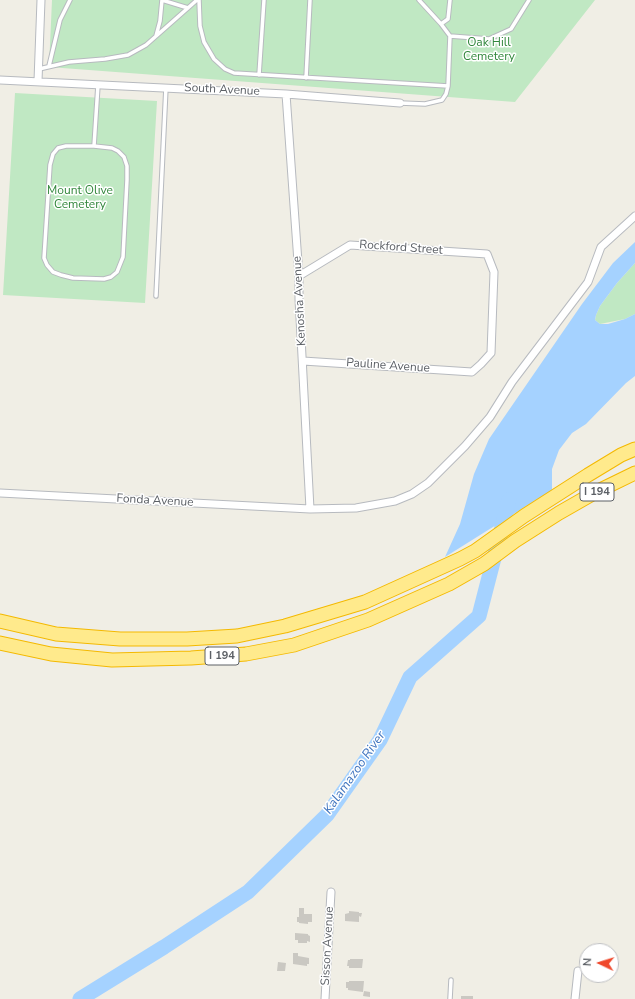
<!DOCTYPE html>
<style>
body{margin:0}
#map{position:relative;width:635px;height:999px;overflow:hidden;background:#f0eee5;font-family:"Nunito Sans",sans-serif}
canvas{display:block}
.north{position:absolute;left:579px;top:943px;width:40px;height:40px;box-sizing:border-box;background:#fff;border:1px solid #bebfc2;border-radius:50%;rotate:274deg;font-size:11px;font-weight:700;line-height:16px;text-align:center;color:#5c6066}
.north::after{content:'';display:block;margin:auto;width:14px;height:18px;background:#ef482b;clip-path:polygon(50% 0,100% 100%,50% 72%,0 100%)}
</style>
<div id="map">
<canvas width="635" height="999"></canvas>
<div class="north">N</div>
</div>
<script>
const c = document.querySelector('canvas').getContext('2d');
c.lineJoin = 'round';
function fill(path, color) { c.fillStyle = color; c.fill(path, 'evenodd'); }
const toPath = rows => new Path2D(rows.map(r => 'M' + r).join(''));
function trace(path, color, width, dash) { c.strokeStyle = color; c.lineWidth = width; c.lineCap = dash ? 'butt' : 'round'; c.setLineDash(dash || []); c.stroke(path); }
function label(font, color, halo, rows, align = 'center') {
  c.font = font + ' "Nunito Sans",sans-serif'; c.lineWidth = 3; c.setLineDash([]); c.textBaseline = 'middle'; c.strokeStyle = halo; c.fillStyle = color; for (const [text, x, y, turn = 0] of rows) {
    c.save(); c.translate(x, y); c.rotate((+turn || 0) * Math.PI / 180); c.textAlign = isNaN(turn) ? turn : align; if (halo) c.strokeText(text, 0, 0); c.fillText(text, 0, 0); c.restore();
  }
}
fill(toPath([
 [52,0,595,0,515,102,49,67],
 [15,93,157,101,145,303,3,295],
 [635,263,635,314,625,319,600,324,595,320,596,315,600,306,617,283]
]), '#c0e8c3');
fill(toPath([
 [635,242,635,263,617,283,600,306,596,315,595,320,600,324,608,324,625,319,635,314,635,376,626,383,586,424,572,433,559,450,552,469,552,490,445,557,460,524,474,474,489,439,582,304,613,263]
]), '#a5d2ff');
trace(toPath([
 [80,999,164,947,248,892,327,815,380,740,410,677,479,616,509,500]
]), '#a5d2ff', 15);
fill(toPath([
 [299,908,304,908,304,914,312,914,312,922,308,922,308,924,299,923,299,922,297,922,297,917,299,917],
 [349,911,359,912,359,913,362,913,361,917,359,916,359,922,345,921,345,914,349,913],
 [295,933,308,934,308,935,310,936,310,942,307,941,307,943,298,943,298,940,295,940],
 [293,953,298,953,298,956,309,958,309,964,307,964,307,966,293,964],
 [350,959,363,959,362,968,349,968,349,966,347,966,348,960,350,960],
 [278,962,286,963,285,971,277,971],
 [349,981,364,981,363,992,348,990,348,988,346,988,346,982,349,982],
 [364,991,370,992,370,997,363,996],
 [461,996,473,996,473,999,461,999]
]), '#cac8c2');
const service = toPath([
 [162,0,188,8],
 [199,0,200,26,204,42,214,59,225,69,234,73,448,86],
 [419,0,441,24,450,36,489,39,511,29,529,0],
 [441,24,448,19,450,0],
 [156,36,160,21,162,0],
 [49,66,60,20,70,0],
 [39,69,69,62,105,59,128,55,146,45,197,0],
 [259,75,264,0],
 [306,78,310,0],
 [400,103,425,104,442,100,446,94,448,86,450,36],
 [66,146,94,146,112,148,118,151,124,157,127,166,127,180,123,257,117,272,111,277,104,279,73,278,61,275,53,272,47,265,44,258,50,165,53,154,58,148,66,146],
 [94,146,98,85],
 [156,296,166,87],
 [450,999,451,980]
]);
const minor = toPath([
 [0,80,286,94,400,103],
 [38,81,41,0],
 [286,94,299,276,299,299,310,509],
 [299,276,350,245,487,254,494,272,491,353,481,364,472,372,303,361],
 [0,493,310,509,356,508,395,501,412,494,428,483,465,446,490,417,512,382,588,282,601,247,635,216],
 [325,999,331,892],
 [575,999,578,971]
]);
const motorway = toPath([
 [0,621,56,634,120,639,187,639,237,636,285,626,365,602,460,559,475,551,524,516,588,475,621,455,635,449],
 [0,643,51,654,112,660,191,658,246,654,294,645,368,620,449,584,484,564,515,541,559,513,594,493,635,473]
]);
trace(service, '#b7babf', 5.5);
trace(minor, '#b7babf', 9);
trace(motorway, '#f4b900', 15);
trace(service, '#fff', 3.5);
trace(minor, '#fff', 7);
trace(motorway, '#ffea8c', 13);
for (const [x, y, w] of [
 [597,492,34],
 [222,656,34]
]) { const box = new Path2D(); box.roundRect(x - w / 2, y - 9, w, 18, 3); c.fillStyle = '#fff'; c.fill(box); trace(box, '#5c6066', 1); }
label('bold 11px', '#5c6066', null, [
 ["I 194",597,492],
 ["I 194",222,656]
]);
label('12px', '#32873c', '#fff', [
 ["Oak Hill",489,43],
 ["Cemetery",489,57],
 ["Mount Olive",80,191],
 ["Cemetery",80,205]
]);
label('12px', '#5c6066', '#fff', [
 ["South Avenue",222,90,3],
 ["Rockford Street",401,248,4],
 ["Kenosha Avenue",300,301,-93],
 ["Pauline Avenue",388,366,4],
 ["Fonda Avenue",155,501,3],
 ["Sisson Avenue",328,946,-87]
]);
label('italic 13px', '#4075bf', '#fff', [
 ["Kalamazoo River",355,773,-55]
]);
</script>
